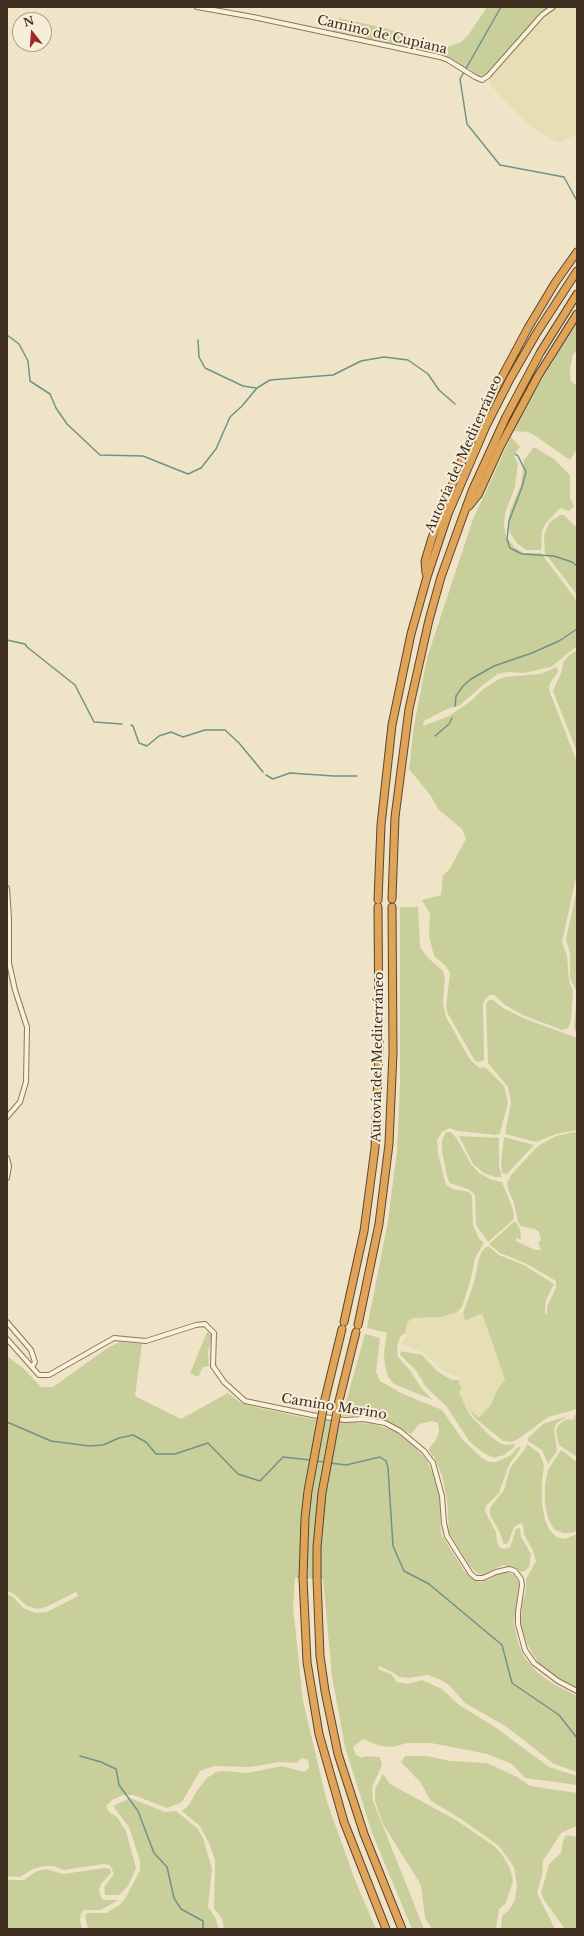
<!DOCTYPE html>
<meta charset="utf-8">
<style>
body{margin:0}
#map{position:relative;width:584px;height:1936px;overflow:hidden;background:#f0e4c8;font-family:"Libre Baskerville",serif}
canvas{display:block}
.frame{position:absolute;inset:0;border:8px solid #3d2e20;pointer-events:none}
.north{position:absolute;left:12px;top:12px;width:40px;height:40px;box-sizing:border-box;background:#f7eed8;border:1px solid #ada18e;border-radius:50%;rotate:343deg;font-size:11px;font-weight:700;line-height:16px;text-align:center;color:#3d2e20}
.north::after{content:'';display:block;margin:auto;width:14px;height:18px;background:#9e2a2b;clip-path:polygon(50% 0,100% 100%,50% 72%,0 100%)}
</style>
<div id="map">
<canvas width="584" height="1936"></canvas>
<div class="frame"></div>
<div class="north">N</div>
</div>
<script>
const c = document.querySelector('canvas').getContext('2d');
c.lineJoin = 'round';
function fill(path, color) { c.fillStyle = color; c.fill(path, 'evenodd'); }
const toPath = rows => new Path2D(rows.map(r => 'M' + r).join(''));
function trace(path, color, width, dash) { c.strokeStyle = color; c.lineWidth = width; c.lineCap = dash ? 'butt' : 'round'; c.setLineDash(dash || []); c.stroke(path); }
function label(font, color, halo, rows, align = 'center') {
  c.font = font + ' "Libre Baskerville",serif'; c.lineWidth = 4; c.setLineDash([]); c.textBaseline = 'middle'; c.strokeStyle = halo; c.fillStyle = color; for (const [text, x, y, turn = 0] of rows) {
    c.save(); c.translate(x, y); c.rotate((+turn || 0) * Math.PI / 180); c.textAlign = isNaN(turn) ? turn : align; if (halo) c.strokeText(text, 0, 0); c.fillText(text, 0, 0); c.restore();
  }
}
fill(toPath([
 [556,7,577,7,577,134,558,143,531,127,497,93,489,82,491,75,540,21],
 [457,1312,463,1313,465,1321,482,1312,505,1380,498,1389,490,1406,478,1418,473,1412,469,1414,461,1396,459,1392,462,1390,458,1380,461,1378,441,1370,424,1353,403,1345,402,1343,407,1336,405,1333,407,1323,412,1318,441,1317]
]), '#e6deb5');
fill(toPath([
 [487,7,550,7,541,14,485,76,476,75,469,68,467,69,446,56,333,32,334,23,339,18,384,28,405,34,433,48,448,47,461,42,469,34],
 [577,322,577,351,573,354,570,369,571,381,577,386,577,449,570,460,534,435,528,432,514,431,522,412],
 [511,437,520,447,514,455,518,464,515,487,505,513,504,526,506,536,514,547,524,553,541,553,577,601,577,646,551,667,524,673,508,672,498,674,484,684,459,706,447,709,424,721,423,726,449,716,471,701,482,690,499,679,505,677,540,674,557,667,558,672,550,683,549,690,577,762,577,873,562,942,567,956,569,980,573,992,571,1021,568,1028,562,1030,523,1015,505,1005,494,995,489,995,483,1003,484,1055,484,1060,479,1062,475,1061,448,1014,446,1007,450,973,445,965,434,956,429,936,430,914,422,900,441,895,443,875,449,870,466,839,462,829,438,809,431,796,409,769,414,726,427,658,473,519],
 [534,447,554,459,570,475,570,498,574,506,569,511,560,508,546,523,542,531,541,550,526,550,517,543,510,533,508,524,510,511,521,484,524,460],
 [560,515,564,515,577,528,577,595,545,553,544,537,546,530,550,522],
 [577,650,577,752,553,691,562,671,563,663,568,656],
 [577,889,577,1031,575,1031,574,1027,577,992,570,978,570,954,566,939],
 [400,907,418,907,420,947,427,957,443,971,445,977,443,1003,446,1017,469,1058,479,1068,485,1067,504,1086,508,1103,500,1133,496,1135,457,1131,450,1128,442,1132,437,1140,438,1153,446,1185,453,1189,469,1192,472,1196,473,1225,479,1238,484,1243,475,1258,471,1278,462,1307,457,1312,441,1317,412,1318,407,1323,405,1333,400,1337,397,1347,398,1357,409,1369,422,1389,433,1400,394,1384,388,1377,385,1366,384,1353,387,1333,367,1328,388,1221,397,1151,400,1084],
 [489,1000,493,1000,503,1008,523,1018,577,1038,577,1130,556,1134,536,1142,505,1134,511,1102,508,1087,488,1063,486,1004],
 [446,1132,451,1132,457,1139,471,1164,479,1173,490,1179,502,1182,511,1204,514,1214,513,1220,488,1242,476,1225,475,1195,470,1190,450,1183,447,1177,442,1151,442,1140],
 [574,1132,577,1133,577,1409,548,1417,520,1438,512,1442,503,1441,476,1419,471,1413,473,1412,478,1418,490,1406,498,1389,505,1380,482,1313,465,1321,463,1313,474,1283,479,1259,482,1251,488,1246,499,1255,524,1265,554,1284,546,1300,545,1309,545,1313,547,1314,547,1307,556,1287,556,1281,525,1263,500,1253,489,1244,515,1221,520,1229,521,1240,516,1238,516,1241,535,1250,541,1250,538,1242,541,1240,539,1232,535,1229,521,1226,518,1222,514,1203,508,1189,507,1183,511,1175,538,1146,556,1136],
 [459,1136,499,1138,499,1167,502,1177,495,1177,484,1173,473,1164],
 [504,1137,534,1145,507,1174,502,1173,501,1163],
 [207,1332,210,1333,212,1338,208,1351,209,1366,203,1367,198,1377,190,1373],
 [365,1334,380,1338,376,1372,380,1381,403,1394,442,1410,463,1440,482,1458,489,1462,496,1462,511,1455,518,1447,521,1447,509,1465,499,1493,486,1506,485,1511,496,1532,497,1542,500,1548,505,1549,510,1547,516,1529,520,1528,521,1537,531,1554,529,1567,525,1571,521,1572,517,1569,503,1565,482,1575,477,1573,470,1566,449,1533,447,1500,442,1475,434,1457,428,1450,436,1440,439,1432,438,1423,433,1421,419,1424,411,1434,382,1420,368,1416,342,1416],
 [120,1342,142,1344,135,1396,181,1419,228,1393,240,1402,255,1407,312,1419,373,1424,395,1431,413,1445,426,1459,433,1473,440,1495,441,1534,465,1572,474,1580,480,1582,488,1580,502,1572,509,1573,514,1575,519,1583,514,1624,518,1642,524,1657,537,1672,555,1685,577,1696,577,1772,554,1764,507,1727,465,1703,449,1685,439,1679,428,1675,409,1678,399,1677,392,1672,379,1666,378,1669,391,1674,397,1682,408,1684,422,1680,442,1689,459,1705,495,1727,549,1767,577,1776,577,1785,525,1778,512,1764,487,1754,431,1743,408,1743,391,1747,380,1746,363,1739,353,1747,356,1755,362,1758,366,1756,380,1757,382,1765,372,1787,373,1801,424,1929,412,1929,372,1833,345,1747,332,1677,323,1579,295,1578,293,1607,303,1701,327,1802,355,1880,376,1929,224,1929,222,1919,214,1908,215,1872,215,1860,209,1843,200,1826,182,1811,189,1805,196,1792,207,1778,216,1772,223,1771,247,1773,282,1766,304,1772,309,1768,308,1760,301,1758,297,1763,280,1762,251,1767,215,1766,200,1771,182,1802,167,1808,133,1795,123,1795,112,1800,106,1806,109,1812,117,1817,126,1831,136,1868,128,1886,119,1895,105,1895,104,1887,114,1874,110,1865,103,1864,64,1870,53,1866,44,1866,33,1869,20,1877,7,1876,7,1594,13,1597,23,1608,35,1613,47,1612,78,1596,76,1592,46,1607,38,1609,27,1606,14,1594,7,1591,7,1356,23,1368,41,1387,53,1387,109,1347],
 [401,1351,422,1355,438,1372,452,1380,458,1380,462,1390,459,1392,469,1414,490,1436,500,1443,506,1445,516,1444,512,1449,504,1455,494,1458,482,1452,469,1441,447,1407,426,1387,415,1369,400,1355],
 [577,1414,577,1457,559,1445,556,1432,557,1427,563,1421,569,1419,573,1420,575,1415],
 [567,1416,557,1423,554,1429,557,1451,548,1464,542,1450,528,1441,528,1438,543,1424],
 [527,1444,539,1453,544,1465,542,1482,542,1504,545,1520,549,1529,556,1537,565,1539,577,1534,577,1689,549,1673,537,1661,527,1644,521,1625,522,1605,526,1590,526,1579,536,1561,533,1551,524,1534,523,1525,521,1523,514,1527,508,1543,504,1544,499,1531,490,1515,490,1508,504,1490,510,1468,526,1448],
 [561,1450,577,1462,577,1531,571,1533,563,1533,554,1529,548,1518,545,1504,545,1484,548,1470],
 [405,1756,427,1756,450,1761,487,1763,517,1777,530,1786,577,1793,577,1826,561,1833,543,1861,542,1875,537,1893,555,1929,501,1929,502,1916,509,1910,515,1900,517,1885,514,1867,499,1846,461,1819,431,1801,421,1783,401,1762],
 [383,1774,390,1784,456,1820,494,1846,501,1853,510,1868,513,1881,506,1903,499,1909,496,1929,432,1929,425,1918,421,1885,383,1824,375,1801,375,1789],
 [130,1798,165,1812,176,1811,197,1828,203,1838,212,1869,208,1907,215,1917,219,1929,88,1929,85,1916,87,1913,106,1913,118,1906,125,1899,140,1870,140,1861,129,1827,113,1806],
 [566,1835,577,1837,577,1929,565,1929,544,1900,541,1893,549,1864,561,1853,563,1841],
 [105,1868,110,1869,111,1873,101,1884,99,1890,100,1895,103,1900,118,1900,101,1910,84,1910,81,1913,80,1920,82,1929,7,1929,7,1880,24,1880,37,1871,46,1869,63,1874]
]), '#c9cf9b');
trace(toPath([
 [501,7,460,79,467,124,500,165,564,177,577,201],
 [7,335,19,344,28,361,30,381,50,394,56,408,67,424,100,455,143,456,188,474,201,468,216,449,230,417,242,406,257,388,270,380,333,375,361,361,384,357,408,360,428,374,439,390,455,404],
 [198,340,199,357,205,368,243,386,256,388],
 [515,454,518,456,526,472,522,487,509,521,507,539,510,548,522,554,554,556,572,562,577,566],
 [7,640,25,644,27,647,75,685,94,722,122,724],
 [455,706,456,696,463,686,471,679,494,666,532,653,559,641,577,629],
 [131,725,133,726,139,743,147,746,159,736,171,732,183,737,205,730,225,730,239,743,263,772],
 [435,736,449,724,452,718],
 [266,775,273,779,290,773,334,776,357,776],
 [7,1422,51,1441,89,1446,103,1445,119,1438,133,1435,146,1442,156,1454,175,1454,208,1443,238,1474,260,1481,283,1457,310,1460],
 [316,1461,324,1462],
 [330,1463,346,1465,380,1457,386,1461,388,1468,393,1546,404,1571,429,1584,502,1645,512,1683,559,1715,577,1738],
 [80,1756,101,1762,116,1769,119,1785,138,1811,154,1853,167,1867,174,1898,181,1909,203,1921,203,1929]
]), '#6f938a', 1.5);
const minor = toPath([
 [197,7,253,17,440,57,448,60,475,77,482,80,488,76,542,15,553,7],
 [7,888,9,919,9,963,15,990,27,1027,26,1082,20,1102,7,1117],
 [7,1158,9,1166,7,1178],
 [7,1322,31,1350,35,1362,32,1367],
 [7,1339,39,1375,49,1375,114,1338,146,1341,196,1325,205,1324,214,1333,213,1366,224,1382,245,1401,312,1415,345,1420,363,1419,385,1423,400,1431,424,1451,433,1463,442,1496,444,1523,447,1536,471,1574,476,1578,483,1578,496,1572,509,1569,515,1571,521,1579,522,1585,518,1612,518,1624,525,1650,534,1663,558,1681,577,1691]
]);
const motorway = toPath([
 [469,506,478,495,501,445,538,376,577,314],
 [426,573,425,561,432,538,463,457,481,416,528,328,555,283,577,252],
 [392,899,395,817,409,709,429,620,441,577,472,491,506,417,540,353,577,294],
 [378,900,381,825,392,725,411,634,427,577,448,514,486,426,510,379,536,334,577,271],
 [344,1322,364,1231,375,1148,379,1051,378,907],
 [358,1325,379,1224,389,1144,393,1053,392,907],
 [325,1399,342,1329],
 [339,1401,356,1332],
 [303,1578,307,1662,319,1734,344,1822,386,1929],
 [317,1578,320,1656,325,1691,338,1754,364,1834,402,1929]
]);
trace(minor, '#8d765c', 6);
trace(motorway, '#5b4430', 9);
trace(minor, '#faf1dc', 4);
trace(motorway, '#e0a458', 7);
const motorwayBridge = toPath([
 [303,1578,305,1518,308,1491,325,1399],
 [317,1578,317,1547,322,1493,339,1401]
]);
trace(motorwayBridge, '#5b4430', 9, []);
trace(motorwayBridge, '#e0a458', 7);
label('13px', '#3d2e20', '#f7eed8', [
 ["Camino de Cupiana",382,35,13],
 ["Autovía del Mediterráneo",464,454,-66],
 ["Autovía del Mediterráneo",378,1057,-89],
 ["Camino Merino",334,1407,9]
]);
</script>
